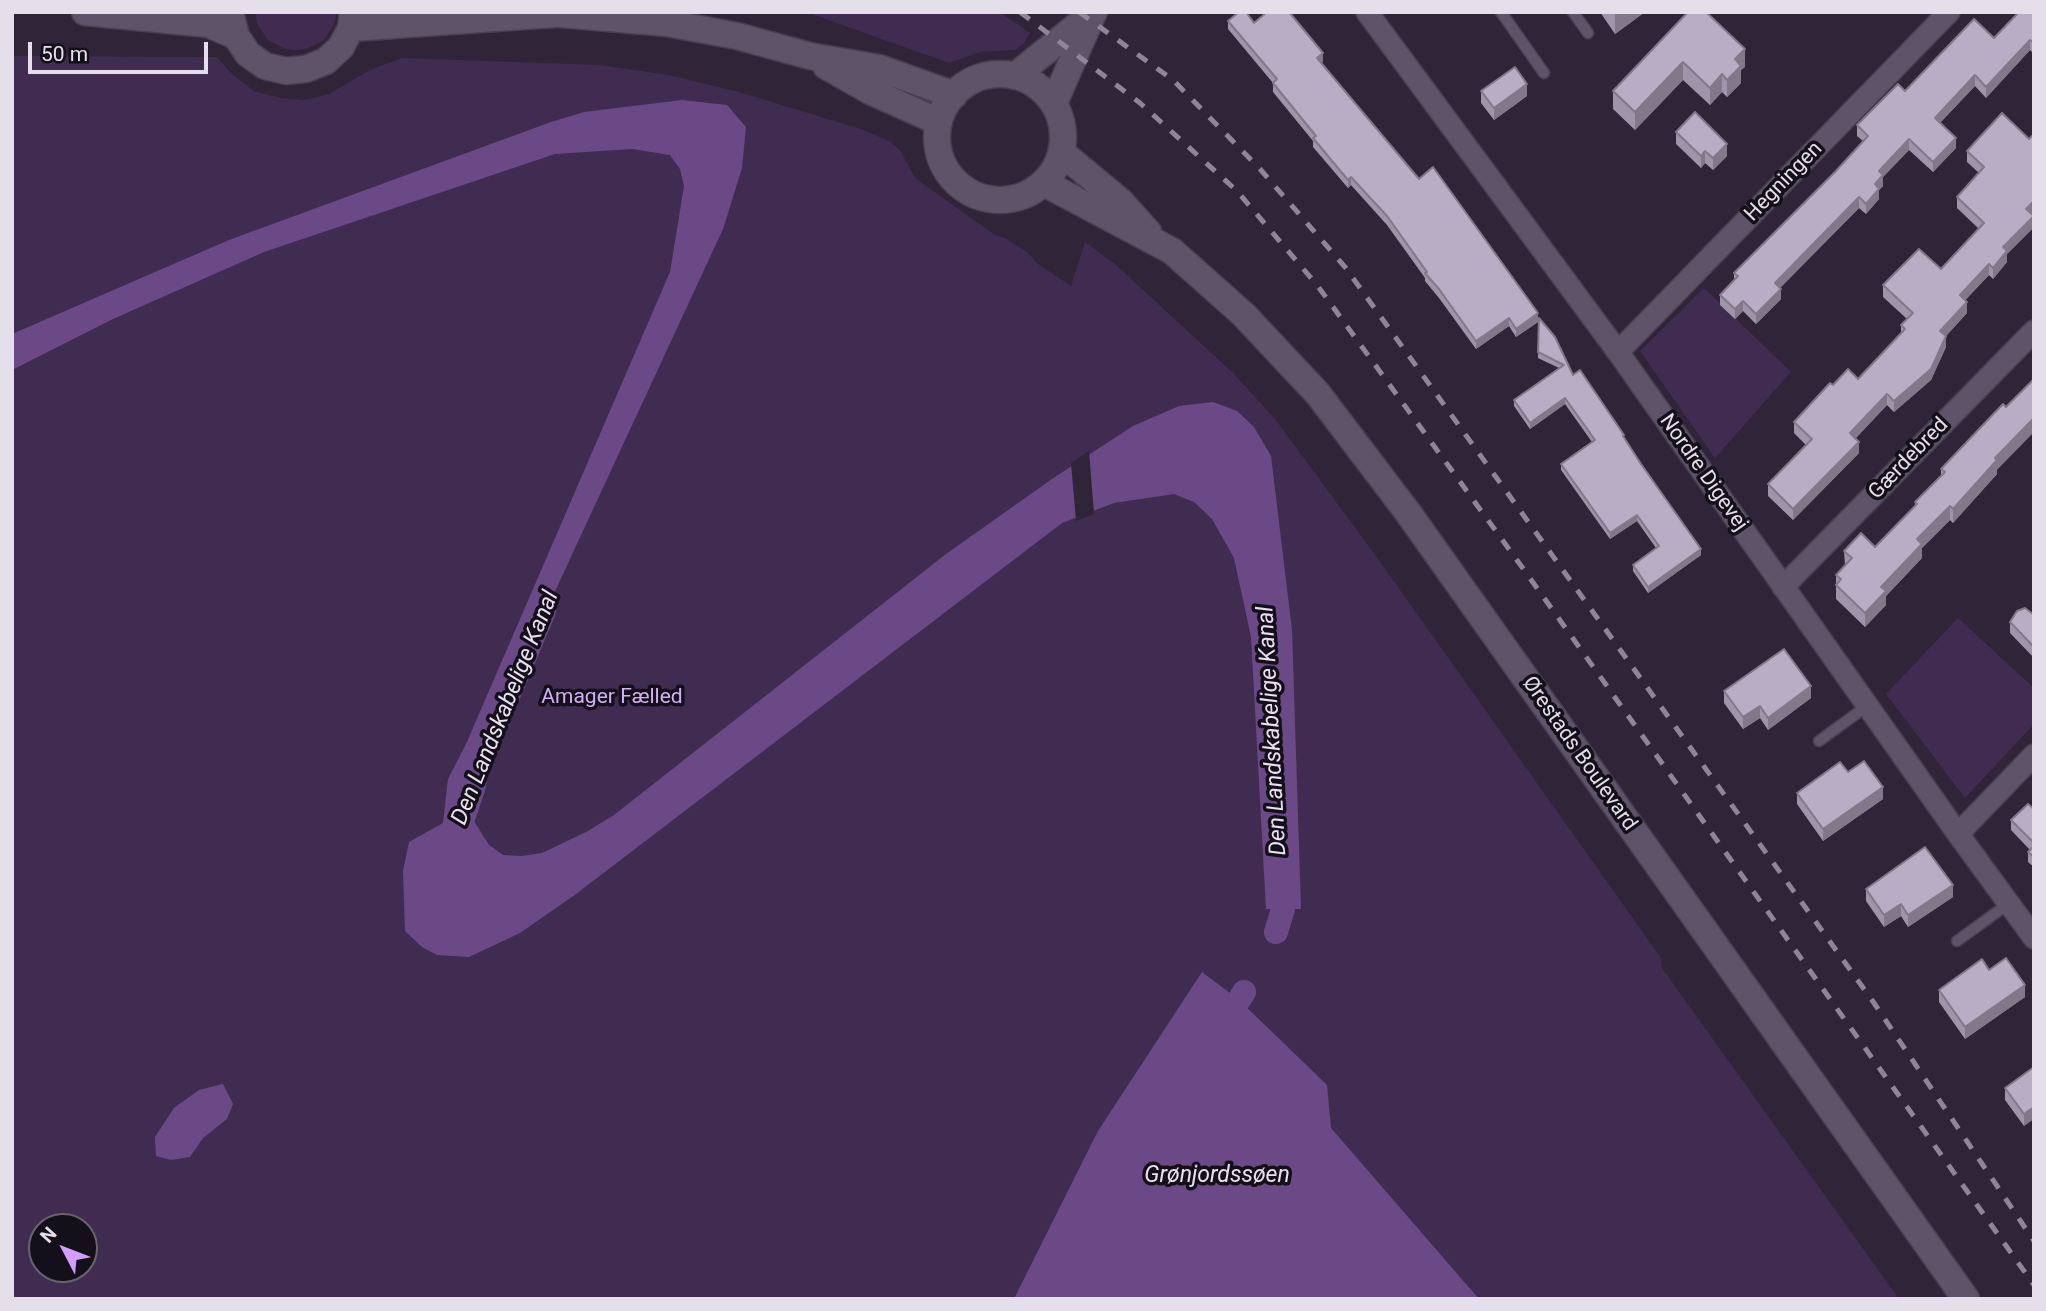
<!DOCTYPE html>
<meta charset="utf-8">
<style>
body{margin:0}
#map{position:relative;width:2046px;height:1311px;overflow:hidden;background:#2f2438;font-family:Roboto,sans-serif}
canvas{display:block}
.frame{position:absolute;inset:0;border:14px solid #e5dfec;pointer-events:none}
.north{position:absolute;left:28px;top:1213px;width:70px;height:70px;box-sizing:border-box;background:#141019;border:2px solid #68636d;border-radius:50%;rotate:312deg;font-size:19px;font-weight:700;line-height:28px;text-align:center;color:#e5dfec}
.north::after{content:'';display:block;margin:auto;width:24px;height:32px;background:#d19dfe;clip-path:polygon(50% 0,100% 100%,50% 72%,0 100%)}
.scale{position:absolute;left:28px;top:42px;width:180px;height:32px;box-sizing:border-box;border:4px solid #e5dfec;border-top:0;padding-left:9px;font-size:21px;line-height:24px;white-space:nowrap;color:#e5dfec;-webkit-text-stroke:5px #141019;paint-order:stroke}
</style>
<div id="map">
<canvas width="2046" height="1311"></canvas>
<div class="frame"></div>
<div class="north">N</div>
<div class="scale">50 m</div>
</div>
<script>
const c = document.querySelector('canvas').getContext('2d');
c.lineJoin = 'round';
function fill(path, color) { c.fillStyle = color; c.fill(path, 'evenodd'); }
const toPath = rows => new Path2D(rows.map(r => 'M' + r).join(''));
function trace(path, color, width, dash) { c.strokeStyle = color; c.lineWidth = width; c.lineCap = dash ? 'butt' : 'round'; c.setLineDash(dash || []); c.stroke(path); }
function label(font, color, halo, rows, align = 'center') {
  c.font = font + ' Roboto,sans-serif'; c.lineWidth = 7; c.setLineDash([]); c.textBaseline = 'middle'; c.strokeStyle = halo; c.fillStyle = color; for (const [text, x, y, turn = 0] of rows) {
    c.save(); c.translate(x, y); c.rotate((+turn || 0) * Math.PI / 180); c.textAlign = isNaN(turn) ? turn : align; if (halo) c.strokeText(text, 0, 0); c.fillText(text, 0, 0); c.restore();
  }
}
fill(toPath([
 [255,12,337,12,334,25,323,41,305,49,295,50,286,49,268,40,257,24],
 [806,12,1000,12,1030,33,1023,44,1015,50,980,52,949,63],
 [12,56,217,57,232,74,254,91,280,98,304,100,329,94,370,70,402,58,599,65,669,75,739,92,861,129,889,141,900,150,915,178,995,235,1005,238,1027,252,1038,264,1071,286,1085,242,1116,265,1234,374,1275,419,1376,556,1661,958,1662,968,1899,1299,12,1299],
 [42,1227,84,1227,84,1269,42,1269],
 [1704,288,1791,372,1715,458,1640,351],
 [1958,618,2034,688,2034,724,1965,798,1886,694]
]), '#402c51');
fill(toPath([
 [682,100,727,105,746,127,742,168,723,229,512,684,477,769,473,789,474,821,489,845,503,855,522,856,542,853,588,831,614,815,946,554,1052,479,1133,426,1179,406,1213,402,1237,411,1254,427,1271,456,1292,630,1301,909,1266,909,1251,637,1234,558,1212,519,1194,502,1174,494,1114,503,1062,523,576,894,520,933,469,957,437,955,422,947,405,931,403,871,409,842,443,823,448,779,466,744,670,272,684,186,680,169,670,155,632,149,555,154,264,252,113,319,12,370,12,334,229,240,551,122,584,112],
 [1202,972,1239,1000,1327,1085,1331,1128,1479,1299,1014,1299,1098,1131],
 [223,1084,233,1104,227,1119,203,1138,190,1157,171,1160,156,1156,155,1137,174,1108,199,1090]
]), '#6b4987');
fill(toPath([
 [1089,451,1094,514,1076,521,1071,463]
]), '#2f2438');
trace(toPath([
 [463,818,473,789,477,769,544,611],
 [1276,932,1283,909,1281,878],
 [1239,1000,1244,992]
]), '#6b4987', 24);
const service = toPath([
 [1501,12,1544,73],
 [1573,12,1588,33],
 [1819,741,1867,706],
 [1957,941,2008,904]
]);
const minor = toPath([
 [1367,12,1618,352,1958,834,2034,938],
 [1618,352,1949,12],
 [1783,587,2034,331],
 [1958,834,2034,755]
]);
const tertiary = toPath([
 [85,12,208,24,236,36],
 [230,12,236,36,248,54,265,66,286,71,306,69,326,61,341,47,351,28,353,12],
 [537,12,667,23,737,36,810,56,879,68,954,95],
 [351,28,554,14],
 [826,66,870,91,939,122],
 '937 137a63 63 0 1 1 126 0a63 63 0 1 1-126 0Z',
 [1015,76,1094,12],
 [1054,103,1091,18],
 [1062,153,1120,201,1148,232],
 [1044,183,1172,251,1244,315,1318,394,1409,514,1966,1299]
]);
trace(service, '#483f50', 13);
trace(minor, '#483f50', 24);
trace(tertiary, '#483f50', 29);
trace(service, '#5e5369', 10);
trace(minor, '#5e5369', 21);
trace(tertiary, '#5e5369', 26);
trace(toPath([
 [1020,12,1140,103,1237,191,1317,285,1522,567,2034,1285],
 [1079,12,1173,80,1260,169,1345,267,1874,1003,2034,1241]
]), '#8e8596', 5, [12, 12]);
fill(toPath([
 [1600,12,1645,12,1615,34],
 [1688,12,1745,67,1741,70,1741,83,1727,97,1722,92,1710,105,1683,80,1635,130,1613,109,1613,91],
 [2034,15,2034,54,2030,50,1986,98,1975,86,1940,123,1956,148,1933,172,1909,150,1883,177,1883,186,1879,190,1879,199,1866,214,1859,208,1780,288,1781,299,1756,324,1743,311,1735,319,1720,305,1720,295,1734,280,1734,273,1835,172,1863,141,1857,136,1857,125,1905,91],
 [1228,21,1254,23,1323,61,1322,63,1538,322,1516,337,1509,326,1476,349,1439,298,1425,281,1425,278,1387,225,1351,185,1348,188,1313,147,1313,141,1273,92,1273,83,1228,29],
 [1481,91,1527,96,1494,120,1481,103],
 [1676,132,1727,156,1713,170,1705,163,1701,168,1676,144],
 [1967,151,2032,214,2034,227,2007,254,2007,262,1993,279,1989,275,1965,300,1967,313,1946,336,1946,347,1931,380,1894,412,1887,405,1856,438,1859,453,1793,520,1768,496,1768,484,1806,445,1794,433,1794,422,1833,385,1858,379,1901,333,1901,325,1907,319,1883,297,1883,285,1941,269,1979,229,1957,208,1957,197,1979,173,1967,162],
 [1539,318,1573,375,1624,439,1701,555,1648,593,1633,571,1633,565,1656,548,1637,521,1610,539,1561,470,1561,464,1592,442,1565,404,1530,429,1514,406,1514,400,1559,368,1538,358],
 [1941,469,1997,470,1997,474,1953,523,1950,520,1922,548,1922,558,1886,596,1886,605,1865,627,1836,599,1836,575,1845,565,1844,551,1875,547,1915,506,1915,502,1941,475],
 [2034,615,2034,658,2010,633,2010,622],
 [1724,691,1811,698,1768,730,1760,718,1743,729,1724,703],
 [1848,772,1883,799,1823,841,1797,804,1797,793],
 [2034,809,2034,867,2028,862,2028,852,2030,850,2011,830,2011,820],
 [1866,889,1953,897,1908,927,1901,916,1884,927,1866,901],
 [1939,990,2025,997,1965,1039,1939,1002],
 [2034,1067,2024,1126,2005,1100,2005,1088]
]), '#9f94a9');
fill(toPath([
 [1615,12,1645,12,1615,34],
 [2030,40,2030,50,1986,98,1986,87],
 [1745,49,1745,67,1741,70,1741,83,1727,97,1727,80,1735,59],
 [1323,53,1323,61,1317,66,1317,58],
 [1683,62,1683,80,1635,130,1635,112],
 [1722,74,1722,92,1710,105,1710,88],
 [1975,75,1975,86,1935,128,1935,118],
 [1527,84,1527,96,1494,120,1494,108],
 [1956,138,1956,148,1933,172,1933,162],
 [1909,139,1909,150,1883,177,1883,186,1879,190,1879,199,1866,214,1866,204,1875,184,1879,171],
 [1727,144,1727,156,1713,170,1713,158],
 [1705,151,1705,163,1701,168,1701,156],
 [1351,177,1351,185,1348,188,1348,180],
 [1859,197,1859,208,1775,293,1775,283],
 [2034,201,2034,212,2026,220,2026,209],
 [2034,216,2034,227,2007,254,2007,262,1993,279,1993,268,2003,247],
 [1989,264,1989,275,1960,306,1960,295],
 [1781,289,1781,299,1756,324,1756,314],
 [1743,301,1743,311,1735,319,1735,309],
 [1967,302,1967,313,1946,336,1946,347,1931,380,1894,412,1894,401,1940,331],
 [1538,313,1538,322,1516,337,1516,329],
 [1509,318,1509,326,1476,349,1476,341],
 [1887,394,1887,405,1850,444,1850,433],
 [1565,398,1565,404,1530,429,1530,423],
 [2034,418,2034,432,1997,470,1997,474,1953,523,1953,509,1995,458],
 [1859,442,1859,453,1793,520,1793,509],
 [1950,506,1950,520,1922,548,1922,558,1886,596,1886,605,1865,627,1865,613,1881,587,1917,539],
 [1637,515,1637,521,1610,539,1610,533],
 [1701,549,1701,555,1648,593,1648,587],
 [1811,686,1811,698,1768,730,1768,718],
 [1760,706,1760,718,1743,729,1743,717],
 [1883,787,1883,799,1823,841,1823,829],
 [1953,885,1953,897,1908,927,1908,915],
 [1901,904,1901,916,1884,927,1884,915],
 [2025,985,2025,997,1965,1039,1965,1027],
 [2034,1107,2034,1119,2024,1126,2024,1114]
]), '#82788a');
const building = toPath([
 [1239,12,1246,12,1254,23,1267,12,1289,12,1323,53,1317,58,1419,179,1433,167,1538,313,1516,329,1509,318,1476,341,1439,289,1425,273,1427,272,1387,216,1351,177,1348,180,1313,138,1316,136,1273,83,1277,79,1228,21,1239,12],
 [1688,12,1706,12,1745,49,1735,59,1741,66,1727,80,1722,74,1710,88,1683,62,1635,112,1613,91,1688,12],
 [2019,12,2031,12,2034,15,2034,43,2030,40,1986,87,1975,75,1935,118,1956,138,1933,162,1909,139,1879,171,1883,175,1875,184,1879,189,1866,204,1859,197,1775,283,1781,289,1756,314,1743,301,1735,309,1720,295,1738,276,1734,273,1835,172,1868,136,1857,125,1898,84,1905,91,1974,19,1994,38,2019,12],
 [1515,67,1527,84,1494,108,1481,91,1515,67],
 [1695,112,1727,144,1713,158,1705,151,1701,156,1676,132,1695,112],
 [2002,113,2029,139,2034,134,2034,201,2026,209,2034,216,2003,247,2007,251,1993,268,1989,264,1960,295,1967,302,1940,331,1946,336,1931,369,1894,401,1887,394,1850,433,1859,442,1793,509,1768,484,1812,439,1794,422,1830,383,1833,385,1848,369,1858,379,1905,329,1901,325,1913,313,1883,285,1919,249,1941,269,1984,223,1957,197,1984,167,1967,151,2002,113],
 [1539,318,1555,337,1573,375,1580,370,1624,435,1623,436,1641,464,1701,549,1648,587,1633,565,1659,546,1637,515,1610,533,1561,464,1595,440,1565,398,1530,423,1514,400,1564,365,1538,352,1539,318],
 [2034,379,2034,418,1995,458,1997,460,1953,509,1950,506,1917,539,1922,544,1881,587,1886,591,1865,613,1836,585,1841,579,1836,575,1852,558,1844,551,1861,533,1875,547,1917,504,1915,502,1945,472,1941,469,2003,404,2006,407,2034,379],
 [2025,608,2034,615,2034,647,2010,622,2017,611,2025,608],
 [1784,649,1811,686,1768,718,1760,706,1743,717,1724,691,1784,649],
 [1864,761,1883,787,1823,829,1797,793,1840,762,1848,772,1864,761],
 [2028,804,2034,809,2034,843,2011,820,2028,804],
 [2034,846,2034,857,2028,852,2034,846],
 [1925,847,1953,885,1908,915,1901,904,1884,915,1866,889,1925,847],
 [2006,958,2025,985,1965,1027,1939,990,1982,959,1989,970,2006,958],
 [2034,1067,2034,1107,2024,1114,2005,1088,2034,1067]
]);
fill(building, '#b9acc5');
trace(building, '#82788a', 2);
label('21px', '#e5dfec', '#141019', [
 ["Hegningen",1784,182,-46],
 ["Gærdebred",1909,459,-46],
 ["Nordre Digevej",1703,473,55],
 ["Ørestads Boulevard",1579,754,55]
]);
label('21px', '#d4aef6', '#141019', [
 ["Amager Fælled",612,698]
]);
label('italic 23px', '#e9e0f2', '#141019', [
 ["Den Landskabelige Kanal",506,708,-68],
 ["Den Landskabelige Kanal",1273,731,-93],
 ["Grønjordssøen",1217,1176]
]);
</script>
